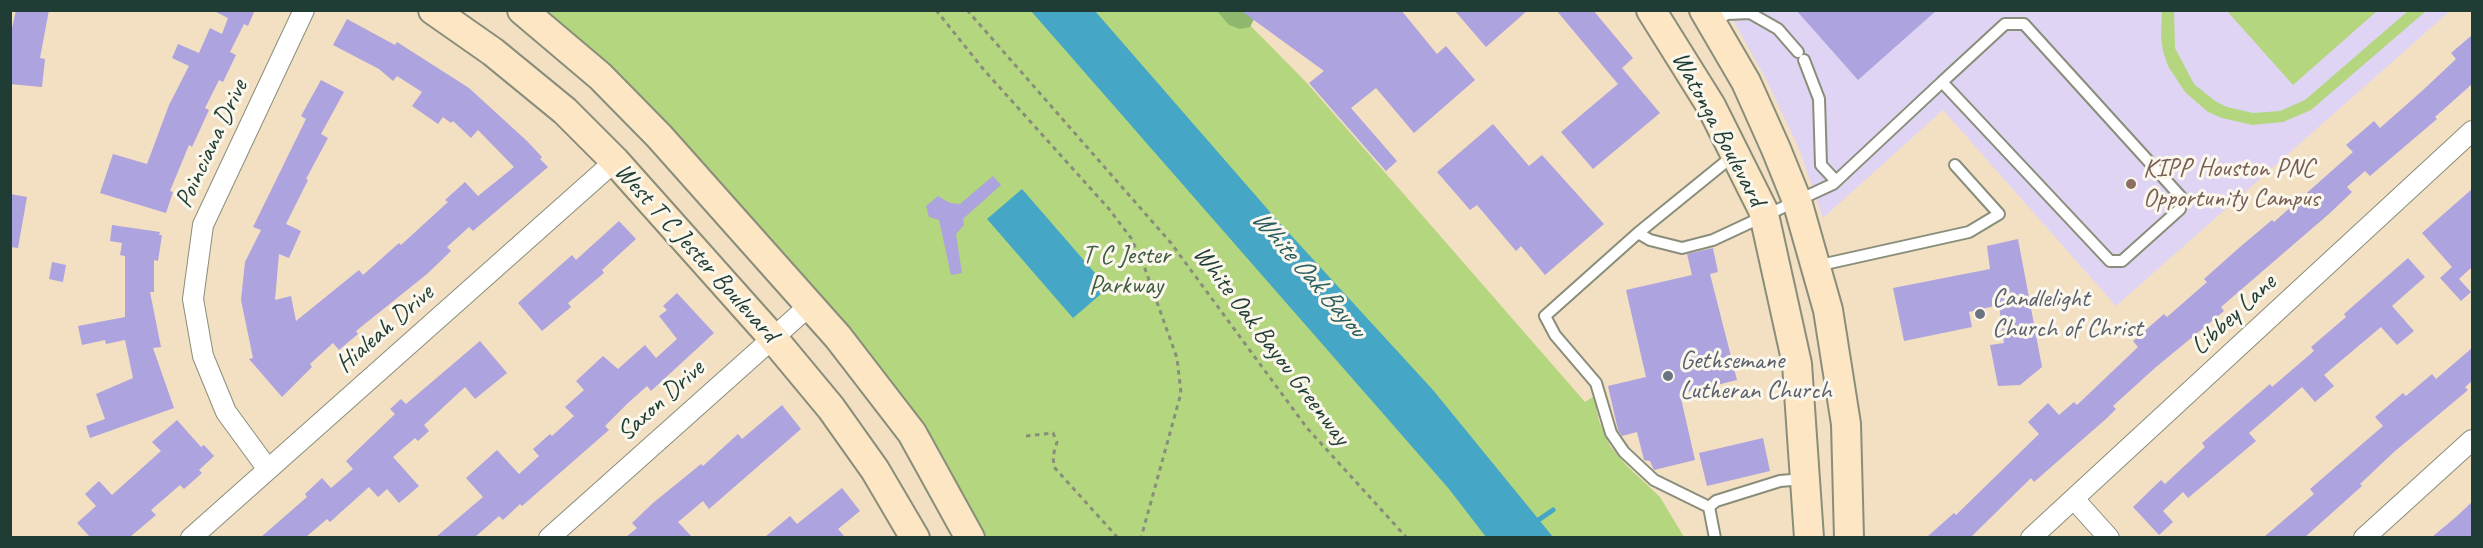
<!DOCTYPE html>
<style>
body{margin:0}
#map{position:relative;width:2483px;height:548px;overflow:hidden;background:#f3dfc2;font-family:Caveat,sans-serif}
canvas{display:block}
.frame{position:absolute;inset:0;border:12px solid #1f3d34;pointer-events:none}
</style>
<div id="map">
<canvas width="2483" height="548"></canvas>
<div class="frame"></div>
</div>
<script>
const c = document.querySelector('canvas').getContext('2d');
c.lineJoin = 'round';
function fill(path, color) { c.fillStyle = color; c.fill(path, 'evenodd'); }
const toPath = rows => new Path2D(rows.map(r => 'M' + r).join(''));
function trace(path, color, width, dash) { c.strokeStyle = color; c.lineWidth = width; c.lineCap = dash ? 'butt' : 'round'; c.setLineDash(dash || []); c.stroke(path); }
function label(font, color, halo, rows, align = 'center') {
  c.font = font + ' Caveat,sans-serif'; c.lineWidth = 6; c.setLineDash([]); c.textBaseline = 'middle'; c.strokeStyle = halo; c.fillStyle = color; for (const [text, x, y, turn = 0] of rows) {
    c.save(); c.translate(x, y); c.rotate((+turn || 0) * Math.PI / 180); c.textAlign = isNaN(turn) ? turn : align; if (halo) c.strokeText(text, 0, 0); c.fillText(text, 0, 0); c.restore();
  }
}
fill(toPath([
 [1728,11,2450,11,2116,306,1943,110,1823,218,1799,149,1767,81]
]), '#e0d4f4');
fill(toPath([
 [533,11,1236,11,1306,82,1585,402,1594,396,1599,421,1610,446,1627,466,1660,497,1684,537,978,537,947,466,834,315],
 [2162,11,2174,11,2175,48,2194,84,2215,101,2227,107,2253,113,2280,111,2305,100,2408,11,2426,11,2311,110,2283,122,2252,125,2222,118,2208,112,2185,92,2168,66,2163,51,2161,36],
 [2227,11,2377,11,2293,85]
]), '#b4d67f');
fill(toPath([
 [1217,11,1258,11,1250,27,1240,29,1229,25]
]), '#8fb76e');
fill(toPath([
 [1031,11,1095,11,1277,220,1433,390,1553,537,1486,537,1449,489],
 [1022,189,1108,288,1073,318,987,219]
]), '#45a7c5');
trace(toPath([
 [1534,523,1553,510]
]), '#45a7c5', 5);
fill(toPath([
 [16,10,49,10,40,58,45,59,42,87,10,84,12,28],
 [212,10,255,10,248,26,244,24,230,52,236,55,223,82,219,80,205,108,209,110,192,147,189,145,170,191,173,192,166,213,100,193,113,154,147,164,169,105,189,66,172,58,178,44,199,53,210,28,222,34,228,18],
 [1240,10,1401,10,1437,54,1446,46,1475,80,1414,133,1376,88,1351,108,1397,161,1386,171,1309,83,1324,71],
 [1454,10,1528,10,1486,47],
 [1556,10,1593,10,1633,58,1622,68,1660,113,1593,169,1561,132,1618,84],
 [1796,10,1937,10,1858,80],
 [347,19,395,45,397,42,469,88,527,141,542,157,540,159,548,167,473,231,469,227,447,247,451,251,427,274,356,331,358,334,339,350,333,343,310,364,312,367,282,397,249,359,253,358,241,300,245,262,261,230,253,227,306,119,301,116,321,80,344,92,321,134,328,138,306,179,308,180,286,224,301,231,289,258,279,254,275,300,291,296,296,321,359,270,363,275,399,243,401,245,448,202,445,200,465,182,478,196,514,167,478,130,471,138,453,121,451,123,443,117,438,124,412,106,422,92,397,76,393,81,379,69,333,45],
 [2472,35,2472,84,2435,117,2437,119,2370,176,2365,171,2347,187,2352,192,2330,213,2221,307,2224,311,2156,367,2113,406,2116,409,2107,418,2034,482,2031,478,1971,537,1927,537,1954,513,1956,515,2039,434,2028,422,2048,403,2059,415,2074,402,2077,405,2138,347,2133,341,2164,314,2167,317,2207,282,2204,279,2240,247,2272,220,2274,222,2353,152,2346,145,2374,121,2380,128,2422,91,2456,59,2451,53],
 [1493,124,1529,166,1542,155,1604,224,1545,275,1521,246,1516,251,1477,205,1470,210,1437,172],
 [993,176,1001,185,963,219,964,225,956,234,962,273,951,275,939,220,929,217,926,206,938,196,950,203,960,204],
 [2472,189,2472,267,2459,279,2471,292,2461,301,2440,278,2452,267,2422,233],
 [10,194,27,197,18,248,10,247],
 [619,221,636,239,602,270,604,273,568,303,571,307,542,331,518,303,572,255,576,260],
 [112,225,160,232,159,235,162,235,158,261,154,260,154,292,150,292,161,347,153,348,174,408,90,438,86,426,105,419,96,394,133,378,125,340,106,344,105,340,82,345,78,326,125,317,125,256,120,255,122,243,110,241],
 [2018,239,2042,367,2020,385,1998,386,1990,345,2004,343,1999,305,1969,312,1972,327,1904,341,1893,288,1990,269,1987,246],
 [1713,248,1718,272,1710,274,1737,380,1680,394,1695,460,1654,470,1650,461,1644,460,1637,432,1622,436,1618,430,1608,386,1646,377,1626,290,1692,275,1687,254],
 [2408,258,2425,277,2392,306,2414,331,2397,345,2381,327,2324,375,2334,386,2315,402,2302,387,2249,433,2256,441,2188,498,2183,492,2163,511,2173,522,2159,535,2133,507,2161,480,2165,484,2205,447,2202,443,2270,384,2272,387,2314,351,2311,347,2346,317,2344,314],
 [52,262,66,265,63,282,49,279],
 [677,293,714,333,651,391,647,386,627,404,605,426,609,430,522,506,520,504,503,520,499,516,475,537,436,537,483,497,466,478,497,450,519,474,539,456,533,449,550,434,552,436,574,416,565,407,584,390,576,381,603,356,618,369,645,345,656,358,677,339,659,316,667,310,663,306],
 [480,341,507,373,475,399,465,387,424,425,429,431,418,441,415,438,393,457,419,486,399,503,387,489,378,497,369,487,330,522,327,519,306,537,261,537,307,497,305,494,322,478,331,488,353,469,346,461,395,414,390,409,401,399,406,404],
 [2472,348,2472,381,2465,387,2468,390,2394,452,2360,484,2362,486,2305,537,2264,537,2314,494,2310,489,2383,426,2375,417,2403,393,2406,396,2432,374,2436,379],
 [782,405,801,429,709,509,703,501,678,522,692,537,626,537,637,528,632,523,653,503,701,464,703,466,738,434,742,439],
 [177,420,201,447,204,445,214,456,199,470,202,473,184,489,180,485,151,510,156,515,130,537,90,537,77,523,96,506,85,494,99,481,112,495,161,451,152,442],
 [1763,438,1770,471,1707,486,1699,453],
 [842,488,860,511,838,529,845,537,765,537,790,516,797,524],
 [2472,502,2472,537,2432,537,2456,517]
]), '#ada3df');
const lane = toPath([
 [1712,23,1727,14,1750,13,1778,29,1798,52],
 [2005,24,2024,24,2181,197,2180,209,2122,261,2110,261,1942,82,2005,24],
 [1804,60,1819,99,1821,165,1836,181],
 [1638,233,1734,155],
 [1816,266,1969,232,1999,214,1955,165],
 [1709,507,1654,480,1624,452,1611,433,1596,383,1555,335,1545,316,1638,233,1650,240,1682,248,1713,240,1833,184,1942,82],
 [1709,507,1716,501,1780,481,1803,479],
 [1709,507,1715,538]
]);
const street = toPath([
 [267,468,226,412,203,356,193,299,203,225,304,10],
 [2074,499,2109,538],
 [191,538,615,161],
 [549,538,810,305],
 [2031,538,2472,131],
 [2364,538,2472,440]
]);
const secondary = toPath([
 [433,10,493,52,565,111,615,161,772,337,831,408,875,470,915,538],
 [522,10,600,76,659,136,838,337,912,433,970,538],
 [1651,10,1711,106,1763,210,1797,364,1809,538],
 [1704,10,1746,82,1776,149,1797,201,1828,310,1846,424,1849,538]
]);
trace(lane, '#898e7b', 14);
trace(street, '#898e7b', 22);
trace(secondary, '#898e7b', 32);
trace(toPath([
 [936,10,984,70,1109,209,1131,238,1144,266,1177,358,1181,393,1141,538],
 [967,10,1171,243,1307,428,1407,538],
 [1026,436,1053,433,1057,442,1053,456,1054,467,1118,538]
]), '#898e7b', 3, [4.5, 4.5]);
trace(lane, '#fff', 10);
trace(street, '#fff', 20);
trace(secondary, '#fce6c4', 28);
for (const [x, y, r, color] of [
 [2131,184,6,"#8d6e63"],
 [1980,314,6,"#6b7280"],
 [1668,376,6,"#6b7280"]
]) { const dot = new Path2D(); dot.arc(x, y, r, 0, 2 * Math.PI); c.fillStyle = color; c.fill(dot); trace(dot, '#fbf7ec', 2); }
label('26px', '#1f3d34', '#fbf7ec', [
 ["Watonga Boulevard",1718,129,62],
 ["Poinciana Drive",212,144,-65],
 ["West T C Jester Boulevard",696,253,48],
 ["Libbey Lane",2234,315,-43],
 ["Hialeah Drive",385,329,-41],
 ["White Oak Bayou Greenway",1271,346,53],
 ["Saxon Drive",661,401,-42]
]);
label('26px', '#785e54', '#fbf7ec', [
 ["KIPP Houston PNC",2143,169],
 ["Opportunity Campus",2143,199]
], 'left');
label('26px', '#3d5c43', '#fbf7ec', [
 ["T C Jester",1126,256],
 ["Parkway",1126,286]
]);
label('26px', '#5b616d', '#fbf7ec', [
 ["Candlelight",1992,299],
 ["Church of Christ",1992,329],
 ["Gethsemane",1680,361],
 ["Lutheran Church",1680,391]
], 'left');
label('italic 27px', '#2a5d60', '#fbf7ec', [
 ["White Oak Bayou",1308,274,49]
]);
</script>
